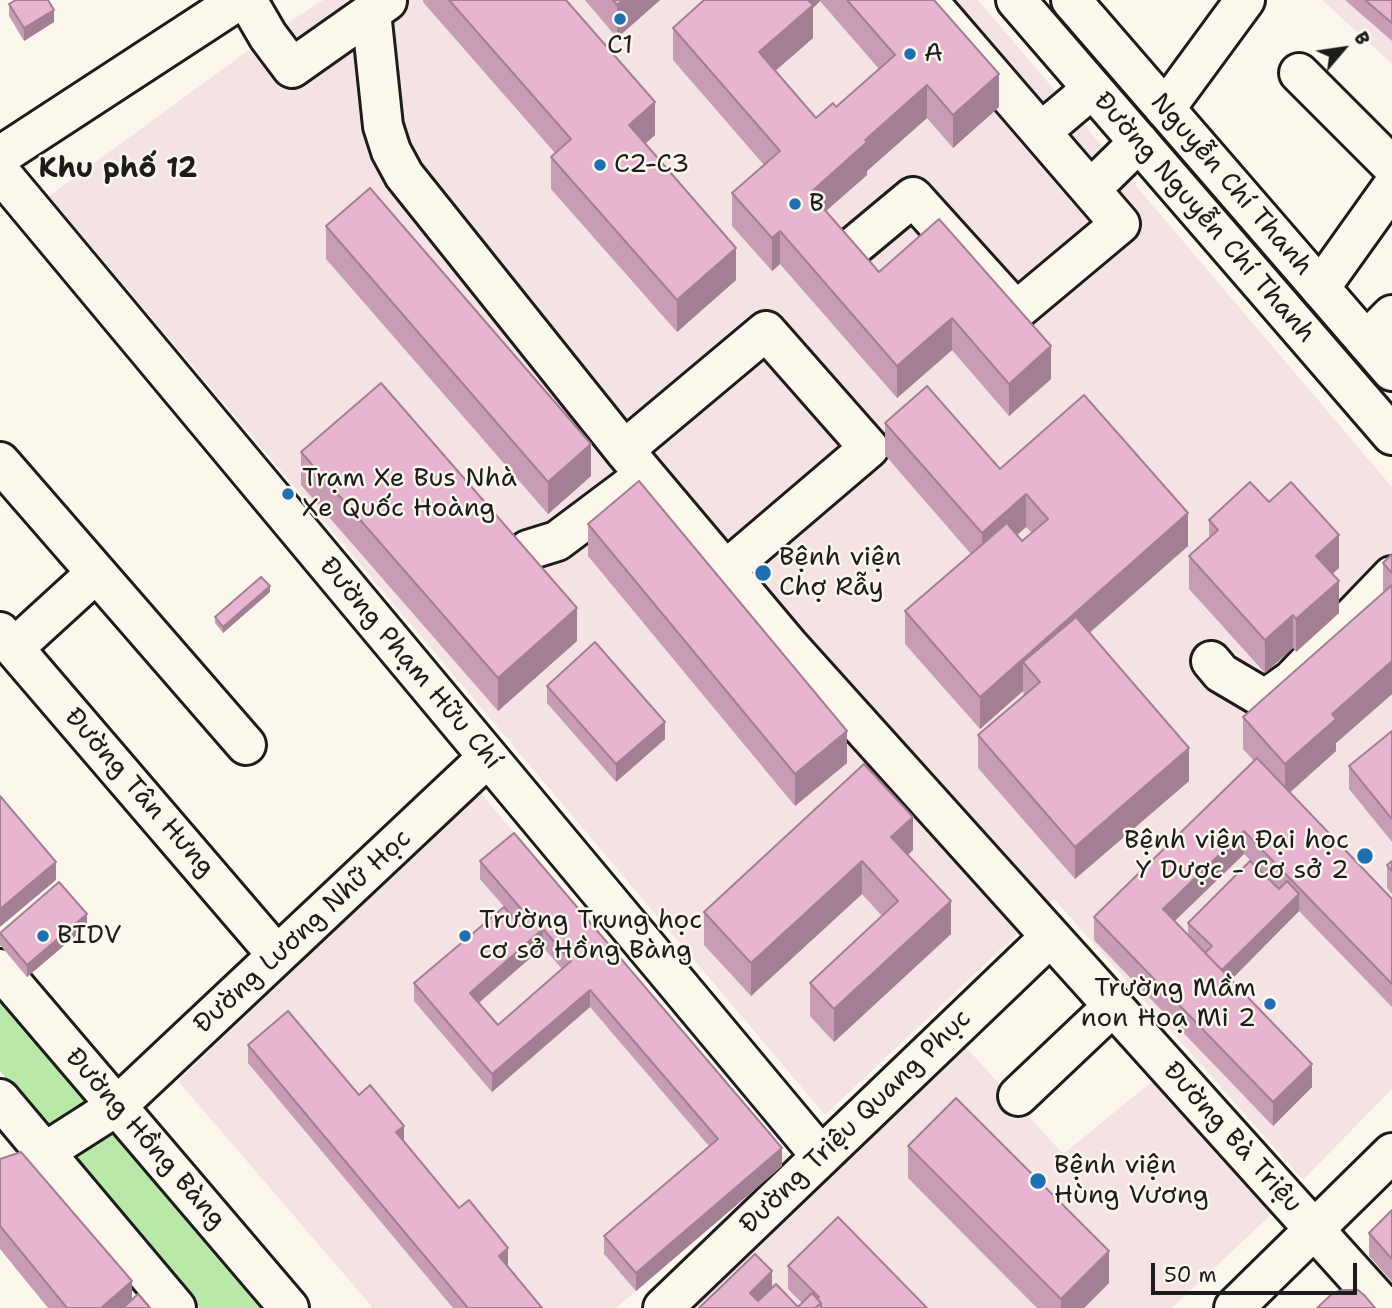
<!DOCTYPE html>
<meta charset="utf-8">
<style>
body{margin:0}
#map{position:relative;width:1392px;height:1308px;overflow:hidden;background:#fbf7ec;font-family:"Shantell Sans",sans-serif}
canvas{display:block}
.north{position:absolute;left:1308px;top:14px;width:70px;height:70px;-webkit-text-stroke:5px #fbf7ec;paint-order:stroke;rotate:61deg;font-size:19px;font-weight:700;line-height:28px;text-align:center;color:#1c1c1c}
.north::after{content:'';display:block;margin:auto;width:24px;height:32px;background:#1c1c1c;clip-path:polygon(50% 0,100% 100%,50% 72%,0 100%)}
.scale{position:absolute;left:1151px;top:1263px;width:206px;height:32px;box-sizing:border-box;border:4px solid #1c1c1c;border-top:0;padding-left:9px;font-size:21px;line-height:24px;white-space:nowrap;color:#1c1c1c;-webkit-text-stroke:5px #fbf7ec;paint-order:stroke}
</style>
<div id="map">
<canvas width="1392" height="1308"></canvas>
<div class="north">B</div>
<div class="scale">50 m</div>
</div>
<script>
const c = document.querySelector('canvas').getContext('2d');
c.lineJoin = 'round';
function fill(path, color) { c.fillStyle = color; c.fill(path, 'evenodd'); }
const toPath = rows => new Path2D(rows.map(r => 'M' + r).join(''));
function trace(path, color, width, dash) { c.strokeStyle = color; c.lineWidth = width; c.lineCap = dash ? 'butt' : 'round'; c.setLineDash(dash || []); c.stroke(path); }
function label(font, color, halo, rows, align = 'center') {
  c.font = font + ' "Shantell Sans",sans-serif'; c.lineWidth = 5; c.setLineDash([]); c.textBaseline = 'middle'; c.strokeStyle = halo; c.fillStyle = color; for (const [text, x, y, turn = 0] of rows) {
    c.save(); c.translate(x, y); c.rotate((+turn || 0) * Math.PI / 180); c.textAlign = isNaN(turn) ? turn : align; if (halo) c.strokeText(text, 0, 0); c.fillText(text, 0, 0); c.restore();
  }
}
fill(toPath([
 [323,0,978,0,1392,487,1392,1089,1303,1180,1054,899,825,1115,49,196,268,36],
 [1322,0,1392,0,1392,64],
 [480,792,789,1160,616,1308,373,1308,178,1081],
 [962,1043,1063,1154,1159,1076,1278,1208,1172,1308,692,1308]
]), '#f5e3e4');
fill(toPath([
 [0,996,263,1308,200,1308,0,1071]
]), '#b9e9a9');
const minor = toPath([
 [247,0,268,36,292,68,387,1],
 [371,12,383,126,391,151,404,175,624,450],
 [1299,73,1392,166],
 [1165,109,1245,0],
 [1041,132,1092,89],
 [0,172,821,1156],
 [1091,189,1139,142],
 [853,247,913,197,1016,311,1120,224,927,0],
 [1320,288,1392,187],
 [1366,341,1392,315],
 [0,462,246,745],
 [528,550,557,541,645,475],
 [726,570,869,448,766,331,624,450,789,646,1385,1308],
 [0,632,277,955],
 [14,648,96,573],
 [1211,661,1221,673,1265,699,1292,680,1392,576],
 [1018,1096,1113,1006],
 [117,1106,488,757],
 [663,1308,1050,937]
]);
const major = toPath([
 [1016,0,1392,435],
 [1071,0,1392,371],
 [0,156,239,0],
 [0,969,289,1308],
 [0,1099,176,1308],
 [45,1152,117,1106],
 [1234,1308,1392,1153]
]);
trace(minor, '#1c1c1c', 44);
trace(major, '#1c1c1c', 44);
trace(minor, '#fbf7ec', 38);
trace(major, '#fbf7ec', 38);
fill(toPath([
 [423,0,566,0,655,135,645,144,736,280,677,332,551,189,551,157,555,153,423,2],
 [585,0,660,0,617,38],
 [704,0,934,0,999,107,953,148,927,118,867,171,867,175,826,211,879,272,1051,379,1009,416,952,350,897,398,780,264,772,271,732,226,732,193,764,165,673,60,673,28],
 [820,1,879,69,836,107,816,118,775,71,813,38,813,8],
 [1345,0,1392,0,1392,41],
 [9,4,54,22,24,41,9,16],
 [326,226,591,476,548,514,326,259],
 [885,423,1188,546,1089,633,1189,781,1075,879,978,768,978,735,1024,696,1023,691,980,729,905,644,905,611,971,554,885,455],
 [1026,527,1032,533,1022,541,1017,535],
 [301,452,577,641,498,711,301,485],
 [1269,502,1339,568,1332,574,1339,613,1296,652,1293,648,1265,673,1189,589,1189,556,1209,538,1209,520],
 [588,524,847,763,795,806,588,556],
 [1392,554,1392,694,1336,743,1336,751,1289,792,1392,899,1392,1007,1299,911,1231,980,1312,1087,1273,1126,1094,940,1094,917,1254,761,1243,749,1243,717,1383,594,1383,563],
 [1244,854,1275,885,1188,923,1188,935,1175,921],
 [270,592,223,633,215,623,215,617],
 [547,686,665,739,616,782,547,703],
 [1392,731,1392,842,1349,789,1349,766],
 [864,764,913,850,908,855,951,934,834,1042,810,1016,810,983,882,916,862,894,751,996,704,945,704,912],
 [480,861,782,1166,636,1291,604,1254,604,1236,709,1146,590,1007,492,1092,414,1001,414,983,520,925,480,879],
 [543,947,562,969,498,1025,479,1003],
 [1392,861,1392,894,1387,888,1387,865],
 [87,926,27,977,0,945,0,933],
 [248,1045,359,1095,404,1142,459,1208,508,1265,508,1266,542,1308,453,1308,248,1063],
 [908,1146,1109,1283,1084,1308,1037,1308,908,1178],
 [0,1159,132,1300,150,1308,48,1308,0,1249],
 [1392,1210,1392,1282,1369,1256,1369,1233],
 [788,1266,927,1308,699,1308,772,1288,798,1307,802,1303,788,1289]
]), '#c89cb4');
fill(toPath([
 [623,0,660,0,617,38,617,5],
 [798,0,820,0,820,1,813,8,813,38,759,85,759,52],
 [54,10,54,22,24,41,24,28],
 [999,74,999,107,953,148,953,115],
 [927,85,927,118,867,171,867,175,810,225,810,193,865,140],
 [655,102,655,135,629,158,629,125],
 [780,231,780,264,772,271,772,238],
 [736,248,736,280,677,332,677,300],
 [952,318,952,350,897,398,897,366],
 [1051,346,1051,379,1009,416,1009,384],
 [591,444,591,476,548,514,548,482],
 [1026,494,1026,527,982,566,982,533],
 [1188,513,1188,546,1037,679,1023,662,1023,691,980,729,980,697],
 [1339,535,1339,568,1316,589,1316,556],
 [1339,581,1339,613,1296,652,1296,619],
 [270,586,270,592,223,633,223,627],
 [577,608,577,641,498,711,498,678],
 [1293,615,1293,648,1265,673,1265,640],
 [1392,661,1392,694,1336,743,1336,751,1285,797,1285,764,1332,714],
 [665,722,665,739,616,782,616,764],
 [847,731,847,763,795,806,795,774],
 [1189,748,1189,781,1075,879,1075,847],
 [913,817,913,850,891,870,891,837],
 [1244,831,1244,854,1163,932,1163,909],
 [862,861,862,894,751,996,751,963],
 [56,862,56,880,0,927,0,909],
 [1299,894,1299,911,1220,991,1220,973],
 [951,901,951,934,834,1042,834,1009],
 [87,914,87,926,27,977,27,965],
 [543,929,543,947,470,1010,470,993],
 [590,990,590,1007,492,1092,492,1074],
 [1312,1064,1312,1087,1273,1126,1273,1102],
 [404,1126,404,1143,396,1132],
 [782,1148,782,1166,636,1291,636,1273],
 [508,1248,508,1265,499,1273,499,1256],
 [1109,1251,1109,1283,1084,1308,1061,1308,1061,1299],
 [772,1271,772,1304,750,1308,750,1293],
 [132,1281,132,1305,128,1308,101,1308]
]), '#a27f92');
const building = toPath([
 [16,0,48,0,54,10,24,28,9,4,16,0],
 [449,0,566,0,655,102,629,125,736,248,677,300,551,157,571,139,449,0],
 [613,0,623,0,617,5,613,0],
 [704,0,808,0,813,5,759,52,816,118,833,103,836,107,895,55,847,0,934,0,999,74,953,115,927,85,865,140,867,142,810,193,879,272,939,219,1051,346,1009,384,952,318,897,366,780,231,772,238,732,193,780,151,673,28,704,0],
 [1365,0,1392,0,1392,23,1365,0],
 [370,188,591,444,548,482,326,226,370,188],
 [381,383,577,608,498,678,301,452,381,383],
 [927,386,1000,469,1084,395,1188,513,980,697,905,611,1007,523,1022,541,1048,519,1026,494,982,533,885,423,927,386],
 [639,481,847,731,795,774,588,524,639,481],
 [1250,482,1269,502,1291,482,1339,535,1316,556,1339,581,1296,619,1293,615,1265,640,1189,556,1218,530,1209,520,1250,482],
 [1392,554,1392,573,1383,563,1392,554],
 [261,577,270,586,223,627,215,617,261,577],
 [1392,585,1392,661,1332,714,1336,719,1285,764,1243,717,1392,585],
 [1076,617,1189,748,1075,847,978,735,1040,682,1023,662,1076,617],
 [595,642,665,722,616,764,547,686,595,642],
 [1392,731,1392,819,1349,766,1392,731],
 [1257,758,1392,899,1392,984,1244,831,1163,909,1312,1064,1273,1102,1094,917,1257,758],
 [864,764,913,817,891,837,951,901,834,1009,810,983,898,901,862,861,751,963,704,912,864,764],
 [0,796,56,862,0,909,0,796],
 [514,833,782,1148,636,1273,604,1236,718,1139,590,990,492,1074,414,983,504,907,520,926,529,918,480,861,514,833],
 [543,929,571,961,498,1025,470,993,543,929],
 [1250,861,1279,889,1287,881,1299,894,1222,970,1205,953,1212,946,1188,923,1250,861],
 [1392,861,1392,871,1387,865,1392,861],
 [59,882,87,914,27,965,0,933,59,882],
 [288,1011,359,1095,370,1085,404,1126,396,1132,459,1208,469,1200,508,1248,499,1256,542,1308,468,1308,248,1045,288,1011],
 [956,1098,1109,1251,1061,1299,908,1146,956,1098],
 [21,1152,132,1281,101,1308,67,1308,0,1226,0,1159,21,1152],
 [1392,1210,1392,1259,1369,1233,1392,1210],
 [838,1217,927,1308,821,1308,821,1303,817,1298,819,1297,788,1266,838,1217],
 [755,1254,772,1271,750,1293,758,1301,776,1284,798,1307,812,1293,821,1303,815,1308,699,1308,755,1254],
 [1343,1290,1358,1290,1364,1295,1375,1308,1317,1308,1333,1293,1343,1290],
 [138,1294,150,1308,123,1308,138,1294]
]);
fill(building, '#e8b5d1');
trace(building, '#a27f92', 2);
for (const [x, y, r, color] of [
 [620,19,7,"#1f6fb2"],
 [910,54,7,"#1f6fb2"],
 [600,165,7,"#1f6fb2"],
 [795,204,7,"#1f6fb2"],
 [288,494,7,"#1f6fb2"],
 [763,573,9,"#1f6fb2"],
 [1365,856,9,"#1f6fb2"],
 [43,936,7,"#1f6fb2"],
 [465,936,7,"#1f6fb2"],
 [1270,1004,7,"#1f6fb2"],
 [1038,1181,9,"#1f6fb2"]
]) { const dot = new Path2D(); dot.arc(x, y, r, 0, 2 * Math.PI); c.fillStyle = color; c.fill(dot); trace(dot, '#fbf7ec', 2.5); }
label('26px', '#1c1c1c', '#fbf7ec', [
 ["C1",620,46,"center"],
 ["A",924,54],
 ["C2-C3",614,165],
 ["B",809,204],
 ["Trạm Xe Bus Nhà",302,479],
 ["Xe Quốc Hoàng",302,509],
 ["Bệnh viện",779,558],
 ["Chợ Rẫy",779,588],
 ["Bệnh viện Đại học",1349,841,"right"],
 ["Y Dược - Cơ sở 2",1349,871,"right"],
 ["Trường Trung học",479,921],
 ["cơ sở Hồng Bàng",479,951],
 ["BIDV",57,936],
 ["Trường Mầm",1256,989,"right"],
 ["non Hoạ Mi 2",1256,1019,"right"],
 ["Bệnh viện",1054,1166],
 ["Hùng Vương",1054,1196]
], 'left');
label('26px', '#1c1c1c', '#fbf7ec', [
 ["Nguyễn Chí Thanh",1231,185,49],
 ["Đường Nguyễn Chí Thanh",1204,218,49],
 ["Đường Phạm Hữu Chí",410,664,50],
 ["Đường Tân Hưng",139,793,49],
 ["Đường Lương Nhữ Học",303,932,-43],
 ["Đường Triệu Quang Phục",856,1122,-44],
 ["Đường Bà Triệu",1232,1138,48],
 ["Đường Hồng Bàng",145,1139,49]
]);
label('bold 28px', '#1c1c1c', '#fbf7ec', [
 ["Khu phố 12",118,170]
]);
</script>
